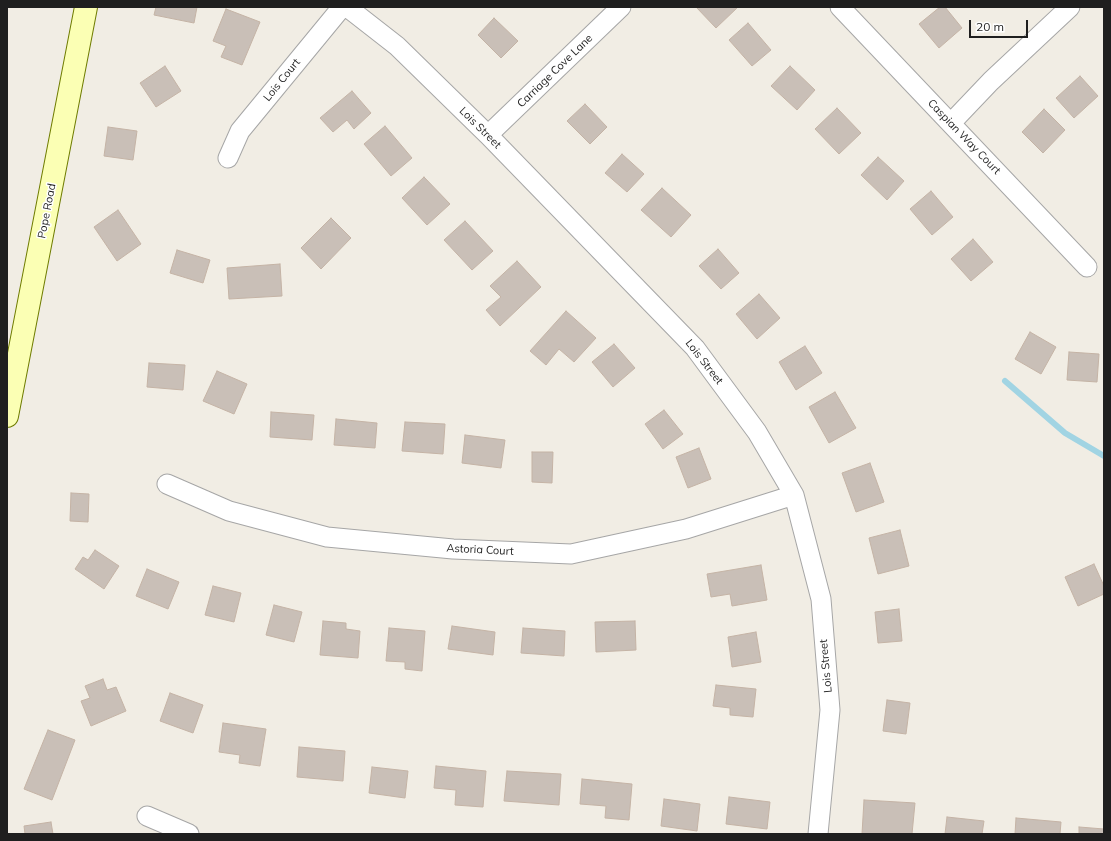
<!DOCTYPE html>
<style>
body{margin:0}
#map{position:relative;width:1111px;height:841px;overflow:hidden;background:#f1ede4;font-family:Mulish,sans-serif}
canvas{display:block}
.frame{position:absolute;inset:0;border:8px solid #1f1f1f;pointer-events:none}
.scale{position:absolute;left:969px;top:20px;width:59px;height:18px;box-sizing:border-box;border:2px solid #1f1f1f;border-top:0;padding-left:5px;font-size:12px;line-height:14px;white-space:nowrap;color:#1f1f1f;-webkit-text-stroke:3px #fff;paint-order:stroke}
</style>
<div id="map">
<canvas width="1111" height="841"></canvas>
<div class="frame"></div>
<div class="scale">20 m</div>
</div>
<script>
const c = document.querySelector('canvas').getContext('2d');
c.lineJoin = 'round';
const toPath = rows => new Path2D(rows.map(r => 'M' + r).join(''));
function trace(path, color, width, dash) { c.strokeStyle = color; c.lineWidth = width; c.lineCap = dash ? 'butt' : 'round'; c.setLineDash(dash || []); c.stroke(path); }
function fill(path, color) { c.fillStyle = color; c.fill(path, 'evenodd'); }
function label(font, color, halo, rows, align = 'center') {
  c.font = font + ' Mulish,sans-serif'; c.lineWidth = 3; c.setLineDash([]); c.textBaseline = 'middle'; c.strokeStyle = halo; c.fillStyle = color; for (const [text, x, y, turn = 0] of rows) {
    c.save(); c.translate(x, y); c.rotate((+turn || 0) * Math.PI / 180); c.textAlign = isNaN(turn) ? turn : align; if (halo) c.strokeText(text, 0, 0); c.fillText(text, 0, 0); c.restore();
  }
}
trace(toPath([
 [1005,381,1065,433,1104,456]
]), '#a1d4e3', 6);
const building = toPath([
 [156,7,197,7,194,23,154,15,156,7],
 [696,7,738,7,716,28,696,7],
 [940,7,945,7,962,28,939,48,919,24,940,7],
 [226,9,260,22,242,65,221,57,226,46,213,41,226,9],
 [494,18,518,41,501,58,478,35,494,18],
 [748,23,771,50,752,66,729,40,748,23],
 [165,66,181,91,156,107,140,83,165,66],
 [790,66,815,90,797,110,771,86,790,66],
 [1080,76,1098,96,1074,118,1056,98,1080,76],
 [352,91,371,113,354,129,347,120,333,132,320,118,352,91],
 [585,104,607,127,590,144,567,121,585,104],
 [837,108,861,133,839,154,815,129,837,108],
 [1044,109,1065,130,1043,153,1022,132,1044,109],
 [385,126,412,158,391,176,364,144,385,126],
 [108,127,137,131,133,160,104,156,108,127],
 [622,154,644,174,627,192,605,173,622,154],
 [878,157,904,181,887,200,861,175,878,157],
 [424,177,450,204,427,225,402,198,424,177],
 [662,188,691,215,671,237,641,210,662,188],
 [931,191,953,217,932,235,910,209,931,191],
 [118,210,141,244,117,261,94,227,118,210],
 [331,218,351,238,321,269,301,248,331,218],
 [465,221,493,251,472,270,444,240,465,221],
 [973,239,993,262,971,281,951,259,973,239],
 [718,249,739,273,721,289,699,266,718,249],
 [177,250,210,260,203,283,170,273,177,250],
 [517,261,541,287,500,326,486,310,501,297,490,286,517,261],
 [280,264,282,296,229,299,227,268,280,264],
 [759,294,780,318,757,339,736,314,759,294],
 [566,311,596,338,574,362,559,349,546,365,530,351,566,311],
 [1030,332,1056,347,1041,374,1015,359,1030,332],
 [614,344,635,368,613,387,592,362,614,344],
 [805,346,822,373,796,390,779,362,805,346],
 [1069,352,1099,354,1097,382,1067,380,1069,352],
 [149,363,185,365,183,390,147,387,149,363],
 [217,371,247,384,234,414,203,401,217,371],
 [835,392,856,428,829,443,809,407,835,392],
 [664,410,683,434,663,449,645,424,664,410],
 [271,412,314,415,312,440,270,437,271,412],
 [336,419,377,423,375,448,334,445,336,419],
 [405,422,445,424,443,454,402,451,405,422],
 [465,435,505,440,501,468,462,463,465,435],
 [699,448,711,479,688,488,676,457,699,448],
 [532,452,553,452,552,483,532,482,532,452],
 [870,463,884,502,856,512,842,473,870,463],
 [71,493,89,494,88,522,70,521,71,493],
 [900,530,909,566,878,574,869,538,900,530],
 [95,550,119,566,104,589,75,569,83,557,88,560,95,550],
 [1094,564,1104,586,1104,594,1078,606,1065,577,1094,564],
 [761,565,767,600,732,606,730,594,711,597,707,574,761,565],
 [147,569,179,582,168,609,136,596,147,569],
 [213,586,241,593,234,622,205,615,213,586],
 [274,605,302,612,294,642,266,635,274,605],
 [899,609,902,641,878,643,875,612,899,609],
 [323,621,346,623,346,629,360,631,358,658,320,655,323,621],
 [635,621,636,650,596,652,595,622,635,621],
 [452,626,495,632,493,655,448,649,452,626],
 [389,628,425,631,422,671,405,669,405,662,386,661,389,628],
 [523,628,565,631,564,656,521,653,523,628],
 [756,632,761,662,732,667,728,637,756,632],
 [103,679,107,690,116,687,126,711,91,726,81,701,90,698,85,686,103,679],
 [716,685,756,689,753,717,730,715,730,708,713,706,716,685],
 [170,693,203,705,193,733,160,721,170,693],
 [887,700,910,703,906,734,883,731,887,700],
 [223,723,266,729,260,766,239,763,240,755,219,752,223,723],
 [48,730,75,740,52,800,24,789,48,730],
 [299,747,345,751,343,781,297,777,299,747],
 [436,766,486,771,483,807,455,805,456,790,434,788,436,766],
 [372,767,408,771,405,798,369,793,372,767],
 [507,771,561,774,559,805,504,801,507,771],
 [582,779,632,784,629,820,605,818,606,806,580,804,582,779],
 [729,797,770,802,767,829,726,824,729,797],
 [664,799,700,804,697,831,661,826,664,799],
 [864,800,915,803,912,834,862,834,864,800],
 [947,817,984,821,982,834,945,834,947,817],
 [1016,818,1061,822,1060,834,1015,834,1016,818],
 [51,822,53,834,25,834,24,826,51,822],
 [1079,827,1104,829,1104,834,1079,834,1079,827]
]);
fill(building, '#c9bfb7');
trace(building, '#c4b3a5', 1);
const street = toPath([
 [347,7,397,46,488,135,695,348,757,432,794,495,821,599,830,710,818,834],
 [840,7,1087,267],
 [951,123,991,81,1070,7],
 [488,135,621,7],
 [228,158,240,131,342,7],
 [167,484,229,511,327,537,453,549,571,554,686,529,794,495],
 [147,816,189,834]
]);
const secondary = toPath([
 [7,416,86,7]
]);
trace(street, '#a6a6a6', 21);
trace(secondary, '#6f7c00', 24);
trace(street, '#fff', 19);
trace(secondary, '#fbffb4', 22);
label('11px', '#1f1f1f', '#fff', [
 ["Carriage Cove Lane",555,71,-44],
 ["Lois Court",282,80,-51],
 ["Lois Street",480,128,45],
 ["Caspian Way Court",964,137,46],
 ["Pope Road",47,211,-79],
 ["Lois Street",704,362,52],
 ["Astoria Court",480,550,3],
 ["Lois Street",826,666,-95]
]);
</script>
